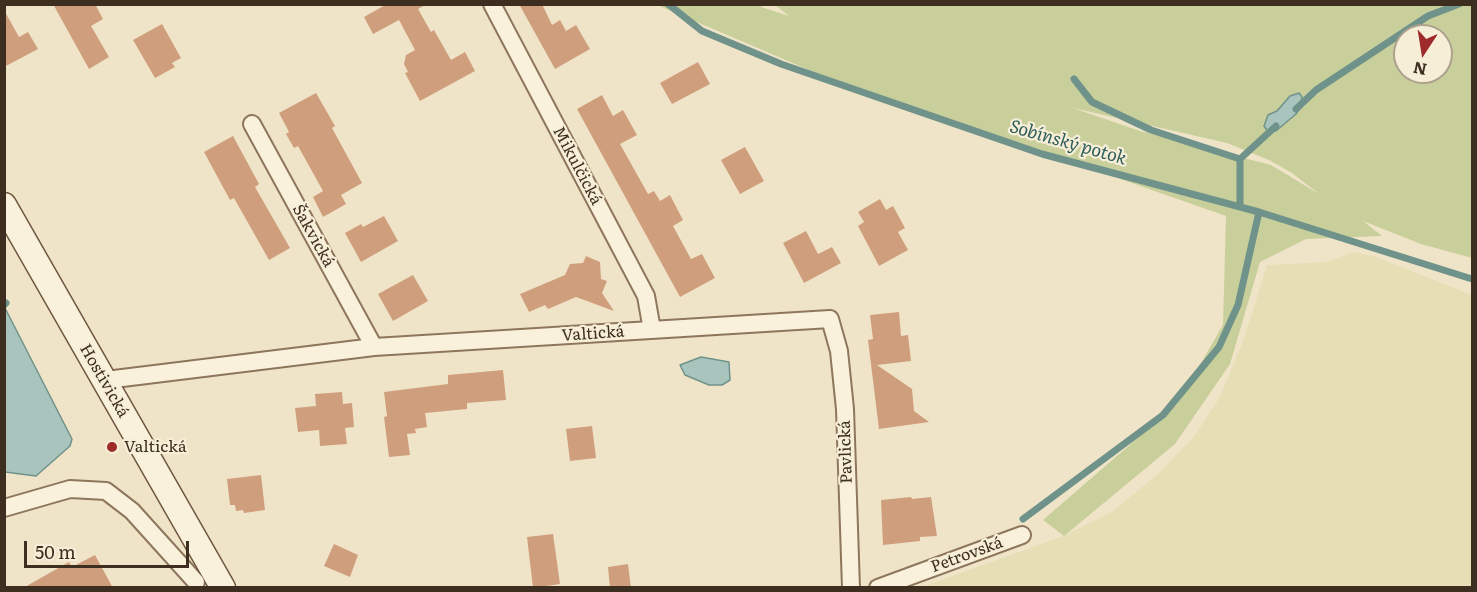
<!DOCTYPE html>
<meta charset="utf-8">
<style>
body{margin:0}
#map{position:relative;width:1477px;height:592px;overflow:hidden;background:#f0e4c8;font-family:Literata,serif}
canvas{display:block}
.frame{position:absolute;inset:0;border:6px solid #3d2e20;pointer-events:none}
.north{position:absolute;left:1393px;top:24px;width:60px;height:60px;box-sizing:border-box;background:#f7eed8;border:2px solid #ada18e;border-radius:50%;rotate:192deg;font-size:16px;font-weight:700;line-height:24px;text-align:center;color:#3d2e20}
.north::after{content:'';display:block;margin:auto;width:21px;height:27px;background:#9e2a2b;clip-path:polygon(50% 0,100% 100%,50% 72%,0 100%)}
.scale{position:absolute;left:24px;top:541px;width:165px;height:27px;box-sizing:border-box;border:3px solid #3d2e20;border-top:0;padding-left:8px;font-size:18px;line-height:21px;white-space:nowrap;color:#3d2e20;-webkit-text-stroke:4px #f7eed8;paint-order:stroke}
</style>
<div id="map">
<canvas width="1477" height="592"></canvas>
<div class="frame"></div>
<div class="north">N</div>
<div class="scale">50 m</div>
</div>
<script>
const c = document.querySelector('canvas').getContext('2d');
c.lineJoin = 'round';
function fill(path, color) { c.fillStyle = color; c.fill(path, 'evenodd'); }
const toPath = rows => new Path2D(rows.map(r => 'M' + r).join(''));
function trace(path, color, width, dash) { c.strokeStyle = color; c.lineWidth = width; c.lineCap = dash ? 'butt' : 'round'; c.setLineDash(dash || []); c.stroke(path); }
function label(font, color, halo, rows, align = 'center') {
  c.font = font + ' Literata,serif'; c.lineWidth = 4.5; c.setLineDash([]); c.textBaseline = 'middle'; c.strokeStyle = halo; c.fillStyle = color; for (const [text, x, y, turn = 0] of rows) {
    c.save(); c.translate(x, y); c.rotate((+turn || 0) * Math.PI / 180); c.textAlign = isNaN(turn) ? turn : align; if (halo) c.strokeText(text, 0, 0); c.fillText(text, 0, 0); c.restore();
  }
}
fill(toPath([
 [1354,252,1376,257,1472,295,1472,587,922,587,1061,537,1112,512,1158,474,1193,438,1220,397,1244,339,1267,265,1327,262]
]), '#e6deb5');
fill(toPath([
 [657,5,761,5,761,7,789,16,775,5,1472,5,1472,258,1421,244,1363,221,1382,236,1306,239,1260,262,1230,364,1175,444,1064,536,1043,520,1177,404,1223,325,1226,216,809,70],
 [1405,36,1441,36,1441,72,1405,72],
 [1073,108,1227,143,1269,160,1292,173,1319,194,1271,165,1140,131]
]), '#c9cf9b');
const water = toPath([
 [1299,93,1302,97,1301,107,1296,114,1276,131,1268,132,1264,126,1268,115,1277,111,1290,96,1299,93],
 [5,308,72,439,70,446,36,476,5,472,5,308],
 [701,357,729,362,730,380,722,385,709,385,685,375,680,365,701,357]
]);
fill(water, '#a9c4bc');
trace(water, '#6f938a', 1.5);
trace(toPath([
 [668,4,702,31,781,64,1042,154,1259,212,1472,279],
 [1074,79,1092,102,1151,130,1240,159],
 [1296,109,1316,90,1428,16,1459,4],
 [1240,207,1240,159,1276,126],
 [4,305,6,303],
 [1023,519,1163,415,1219,347,1238,305,1259,212]
]), '#6f938a', 7);
fill(toPath([
 [53,4,95,4,103,19,91,26,109,57,89,69],
 [387,4,427,4,418,9,431,32,434,30,451,60,465,52,475,71,420,101,405,73,408,72,404,64,406,55,415,50,399,20,373,34,364,17],
 [519,4,542,4,552,25,560,20,566,31,576,25,590,49,555,69],
 [4,10,19,37,28,32,38,49,4,67],
 [162,24,181,58,172,63,175,67,155,78,133,40],
 [698,62,710,84,672,104,660,83],
 [316,93,335,126,332,128,362,183,341,195,346,204,323,217,313,197,323,191,298,146,294,148,286,134,289,132,279,113],
 [602,95,613,116,623,110,637,135,620,144,648,194,654,191,660,201,670,195,683,220,673,226,691,259,702,254,715,278,680,297,577,109],
 [233,136,259,184,255,187,290,248,269,260,234,198,230,200,204,152],
 [745,147,764,181,740,194,721,160],
 [880,199,886,210,893,206,905,228,898,232,908,250,879,266,858,226,864,222,858,212],
 [384,216,398,241,361,262,345,233,361,224,363,227],
 [806,231,818,254,832,247,841,263,804,283,783,243],
 [586,256,600,262,601,279,607,281,602,293,614,311,576,297,548,309,545,305,529,312,520,294,565,275,570,264,583,263],
 [413,275,428,301,393,321,378,294],
 [899,312,901,336,908,335,911,361,877,365,912,389,914,411,929,422,879,429,868,340,873,339,870,315],
 [503,370,506,400,467,403,467,409,425,413,427,427,415,429,416,433,407,434,410,455,389,457,384,417,387,416,384,392,448,384,448,375],
 [342,392,343,404,352,403,354,427,345,428,347,444,320,446,319,430,298,432,295,408,316,406,315,394],
 [592,426,596,458,570,461,566,429],
 [261,475,265,510,244,513,243,510,236,511,235,505,230,505,227,479],
 [911,497,912,499,931,497,937,536,920,537,920,541,883,545,881,500],
 [553,534,560,584,533,588,527,537],
 [334,544,358,555,350,577,324,566],
 [95,555,113,588,23,588,69,562,72,567],
 [628,564,631,588,610,588,608,567]
]), '#cf9f7d');
const street = toPath([
 [492,4,646,296,652,330],
 [252,124,374,347],
 [106,380,374,347,830,319,839,351,845,409,851,588],
 [4,508,70,489,106,491,132,511,196,582],
 [878,588,1022,535]
]);
const secondary = toPath([
 [4,205,223,588]
]);
trace(street, '#8d765c', 20);
trace(secondary, '#6f573f', 27);
trace(street, '#faf1dc', 16);
trace(secondary, '#faf1dc', 24);
for (const [x, y, r, color] of [
 [112,447,6,"#9e2a2b"]
]) { const dot = new Path2D(); dot.arc(x, y, r, 0, 2 * Math.PI); c.fillStyle = color; c.fill(dot); trace(dot, '#f7eed8', 2); }
label('16px', '#3d2e20', '#f7eed8', [
 ["Mikulčická",577,166,62],
 ["Šakvická",313,236,61],
 ["Valtická",593,334,-4],
 ["Hostivická",104,381,60],
 ["Pavlická",846,452,-92],
 ["Petrovská",967,555,-20]
]);
label('16px', '#3d2e20', '#f7eed8', [
 ["Valtická",124,447]
], 'left');
label('italic 18px', '#2f5d5a', '#f7eed8', [
 ["Sobínský potok",1068,143,16]
]);
</script>
